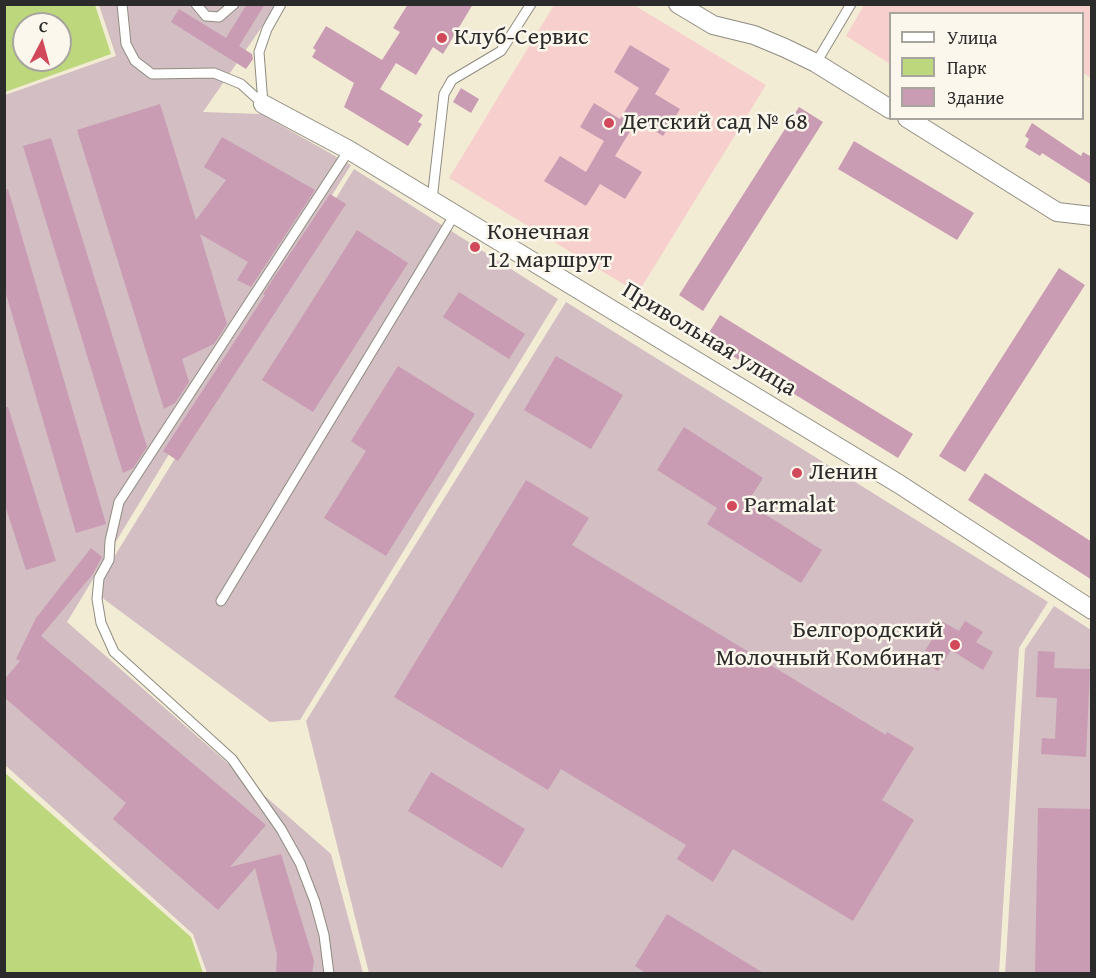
<!DOCTYPE html>
<meta charset="utf-8">
<style>
body{margin:0}
#map{position:relative;width:1096px;height:978px;overflow:hidden;background:#f3ecd5;font-family:"Gentium Book Plus",serif}
canvas{display:block}
.frame{position:absolute;inset:0;border:6px solid #2b2b2b;pointer-events:none}
.legend{position:absolute;left:889px;top:12px;width:195px;height:108px;box-sizing:border-box;background:#fbf7ec;border:2px solid #a8a59f;margin:0;padding:8px 10px;list-style:none;font-size:18px;color:#2b2b2b}
.legend li{display:flex;align-items:center;gap:12px;height:30px}
.legend b{width:30px;border:2px solid #a8a59f}
.north{position:absolute;left:12px;top:12px;width:60px;height:60px;box-sizing:border-box;background:#fbf7ec;border:2px solid #a8a59f;border-radius:50%;rotate:6deg;font-size:16px;font-weight:700;line-height:24px;text-align:center;color:#2b2b2b}
.north::after{content:'';display:block;margin:auto;width:21px;height:27px;background:#d1495b;clip-path:polygon(50% 0,100% 100%,50% 72%,0 100%)}
</style>
<div id="map">
<canvas width="1096" height="978"></canvas>
<div class="frame"></div>
<ul class="legend">
<li><b style="height:8px;background:#fff"></b>Улица</li>
<li><b style="height:16px;background:#bcd77c"></b>Парк</li>
<li><b style="height:16px;background:#c99cb3"></b>Здание</li>
</ul>
<div class="north">С</div>
</div>
<script>
const c = document.querySelector('canvas').getContext('2d');
c.lineJoin = 'round';
function fill(path, color) { c.fillStyle = color; c.fill(path, 'evenodd'); }
const toPath = rows => new Path2D(rows.map(r => 'M' + r).join(''));
function trace(path, color, width, dash) { c.strokeStyle = color; c.lineWidth = width; c.lineCap = dash ? 'butt' : 'round'; c.setLineDash(dash || []); c.stroke(path); }
function label(font, color, halo, rows, align = 'center') {
  c.font = font + ' "Gentium Book Plus",serif'; c.lineWidth = 5; c.setLineDash([]); c.textBaseline = 'middle'; c.strokeStyle = halo; c.fillStyle = color; for (const [text, x, y, turn = 0] of rows) {
    c.save(); c.translate(x, y); c.rotate((+turn || 0) * Math.PI / 180); c.textAlign = isNaN(turn) ? turn : align; if (halo) c.strokeText(text, 0, 0); c.fillText(text, 0, 0); c.restore();
  }
}
fill(toPath([
 [554,5,634,5,766,85,638,293,449,178],
 [864,5,1091,5,1091,78,1083,73,1082,14,890,14,890,64,846,36]
]), '#f7d0cd');
fill(toPath([
 [99,5,277,5,203,112,261,114,351,165,174,446,67,622,331,854,363,973,207,973,193,934,5,765,5,95,116,56],
 [354,169,558,299,300,720,270,722,93,591],
 [566,302,1048,602,1019,648,999,973,369,973,306,721],
 [1054,606,1091,630,1091,973,1005,974,1025,649]
]), '#d2bec3');
fill(toPath([
 [5,4,95,5,111,54,5,92],
 [24,24,60,24,60,60,24,60],
 [4,772,191,937,203,973,5,973]
]), '#bcd77c');
fill(toPath([
 [247,4,265,4,239,46,252,54,253,59,246,69,171,22,179,9,226,38],
 [408,4,473,4,443,54,433,47,416,75,396,63,380,89,423,115,418,122,422,124,408,146,344,107,354,83,312,57,316,50,313,48,326,26,382,60,400,32,393,28],
 [630,45,670,69,655,94,680,109,663,136,637,120,615,156,642,172,625,199,600,184,586,206,544,181,560,156,586,172,604,141,580,127,594,103,620,119,639,88,614,72],
 [461,88,479,99,471,113,453,102],
 [160,104,196,220,226,180,204,167,222,137,315,190,251,287,237,280,248,262,200,234,227,324,214,344,182,359,189,382,175,403,164,409,77,130],
 [799,107,823,122,703,311,679,295],
 [1032,123,1081,156,1083,152,1092,157,1092,185,1042,153,1040,156,1025,147,1029,139,1025,136],
 [51,138,147,447,133,468,123,473,23,146],
 [854,141,974,213,957,240,838,169],
 [8,189,106,524,76,533,4,287,4,190],
 [330,194,346,204,178,461,163,451,265,295,263,294],
 [357,230,408,263,313,412,262,380],
 [1059,268,1085,285,965,472,939,456],
 [459,292,525,334,509,359,443,317],
 [720,315,913,434,898,458,705,339],
 [556,356,623,395,591,449,524,410],
 [398,366,475,414,386,556,324,518,366,451,351,441],
 [4,407,8,407,56,561,26,570,4,502],
 [684,427,763,478,747,503,822,550,801,583,707,524,717,508,657,470],
 [985,473,1092,542,1092,580,968,500],
 [526,480,589,518,572,545,886,735,887,732,914,748,882,800,914,820,853,921,733,849,713,882,677,859,686,845,561,769,548,790,394,697],
 [91,548,102,557,93,574,41,636,266,825,230,867,281,854,314,961,312,974,276,974,277,954,255,868,218,910,113,819,126,803,4,697,4,680,20,661,16,659,36,618],
 [965,621,983,632,976,642,993,652,983,670,951,650,938,671,919,660,943,622,959,631],
 [1038,651,1055,652,1054,668,1090,669,1086,757,1041,754,1042,738,1055,739,1057,698,1036,697],
 [431,772,525,829,502,868,408,811],
 [1038,808,1092,809,1092,974,1035,974],
 [667,914,765,974,647,974,635,966]
]), '#c99cb3');
const lane = toPath([
 [122,4,126,44,135,61,152,74,214,73,241,84,263,104],
 [196,4,206,16,219,17,234,4],
 [816,63,851,4],
 [263,104,259,52,267,29,281,4],
 [432,200,444,94,452,80,501,51,531,4],
 [221,601,455,214],
 [329,974,324,935,315,902,300,863,281,829,232,759,114,652,101,623,97,599,99,578,109,560,110,541,119,502,349,150]
]);
const street = toPath([
 [678,4,713,25,754,35,785,48,816,63,890,109],
 [263,104,349,150,899,484,1092,610],
 [907,118,1057,212,1092,216]
]);
trace(lane, '#8f8c80', 11);
trace(street, '#8f8c80', 20);
trace(lane, '#fff', 9);
trace(street, '#fff', 18);
for (const [x, y, r, color] of [
 [442,38,6,"#d1495b"],
 [609,123,6,"#d1495b"],
 [475,247,6,"#d1495b"],
 [797,473,6,"#d1495b"],
 [732,506,6,"#d1495b"],
 [955,645,6,"#d1495b"]
]) { const dot = new Path2D(); dot.arc(x, y, r, 0, 2 * Math.PI); c.fillStyle = color; c.fill(dot); trace(dot, '#fbf7ec', 2); }
label('24px', '#2b2b2b', '#fbf7ec', [
 ["Клуб-Сервис",454,38],
 ["Детский сад № 68",621,123],
 ["Конечная",487,233],
 ["12 маршрут",487,261],
 ["Ленин",809,473],
 ["Parmalat",744,506],
 ["Белгородский",943,631,"right"],
 ["Молочный Комбинат",943,659,"right"]
], 'left');
label('24px', '#2b2b2b', '#fbf7ec', [
 ["Привольная улица",709,340,31]
]);
</script>
